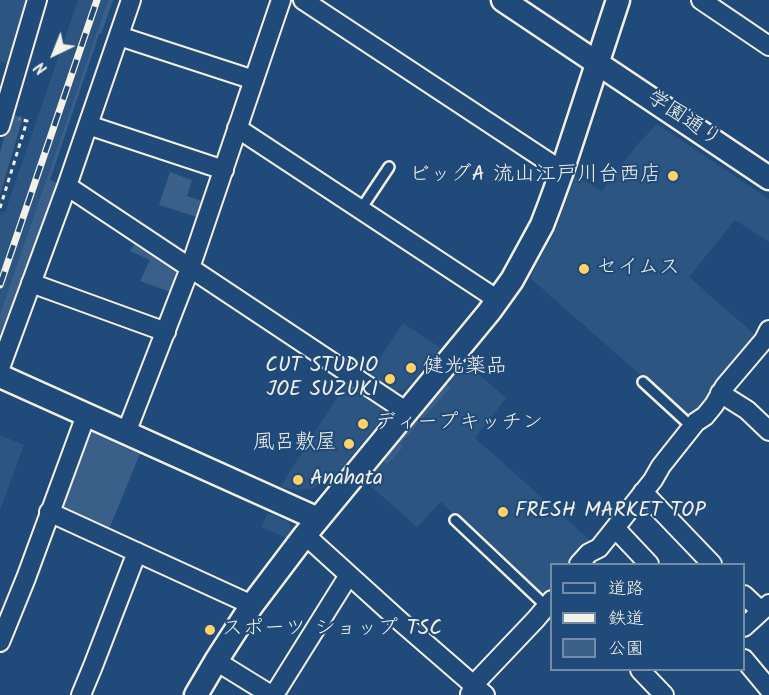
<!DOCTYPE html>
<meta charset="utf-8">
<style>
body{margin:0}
#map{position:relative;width:769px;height:695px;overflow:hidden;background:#1f4a7a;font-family:Kalam,"Klee One",sans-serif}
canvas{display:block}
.legend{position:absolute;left:550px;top:563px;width:195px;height:108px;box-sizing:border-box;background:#1f4a7a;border:2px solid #748da6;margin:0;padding:8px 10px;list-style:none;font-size:18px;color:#f4f1e8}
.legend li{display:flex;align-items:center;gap:12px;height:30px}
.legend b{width:30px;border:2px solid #748da6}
.north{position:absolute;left:24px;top:24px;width:60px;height:60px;-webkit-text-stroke:4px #1f4a7a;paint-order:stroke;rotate:223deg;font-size:16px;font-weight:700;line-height:24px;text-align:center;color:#f4f1e8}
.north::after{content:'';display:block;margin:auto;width:21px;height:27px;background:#f4f1e8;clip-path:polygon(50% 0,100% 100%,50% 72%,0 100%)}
</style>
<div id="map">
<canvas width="769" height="695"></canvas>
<ul class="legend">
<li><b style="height:8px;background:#1f4a7a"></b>道路</li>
<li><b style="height:8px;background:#f4f1e8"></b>鉄道</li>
<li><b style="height:16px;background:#3a5f88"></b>公園</li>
</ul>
<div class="north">N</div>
</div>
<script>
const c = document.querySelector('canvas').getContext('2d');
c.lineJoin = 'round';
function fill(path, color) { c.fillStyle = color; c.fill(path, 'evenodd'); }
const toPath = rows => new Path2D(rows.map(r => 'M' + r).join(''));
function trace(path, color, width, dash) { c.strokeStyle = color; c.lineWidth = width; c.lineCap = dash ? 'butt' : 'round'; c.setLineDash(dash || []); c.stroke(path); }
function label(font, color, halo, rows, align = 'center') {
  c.font = font + ' Kalam,"Klee One",sans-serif'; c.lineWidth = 4.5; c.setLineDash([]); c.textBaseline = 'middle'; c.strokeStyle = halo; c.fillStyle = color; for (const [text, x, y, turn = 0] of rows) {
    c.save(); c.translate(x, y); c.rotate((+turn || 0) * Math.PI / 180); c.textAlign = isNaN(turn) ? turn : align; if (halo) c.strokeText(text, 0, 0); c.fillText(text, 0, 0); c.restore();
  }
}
fill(toPath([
 [0,0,29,0,10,64,0,61],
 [78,0,108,0,0,314,0,216,1,211,5,212],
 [657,124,769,199,769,242,735,220,689,277,760,339,692,420,530,278,557,227,574,175,602,191,637,145],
 [403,323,441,348,405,390,392,392,367,376],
 [465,362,506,398,475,438,592,542,573,564,552,564,551,595,546,601,441,502,417,527,366,482],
 [348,380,382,402,384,417,338,472,325,483,312,488,297,490,280,487],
 [0,435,24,445,0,510],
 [268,513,289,522,292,536,289,539,261,527]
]), '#2d5581');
fill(toPath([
 [108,0,113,0,101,34,99,34,50,180,60,184,0,345,0,314],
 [10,114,23,117,0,195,0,153],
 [170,172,192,180,187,196,206,202,200,218,159,205],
 [137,240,174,265,179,278,173,293,140,281,150,260,130,251],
 [447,384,450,388,400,444,403,447,387,464,383,461],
 [86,430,140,454,107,534,58,506]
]), '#3a5f88');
const service = toPath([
 [361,209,389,167],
 [643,382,692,427],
 [455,520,546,606]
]);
const minor = toPath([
 [303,0,562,171],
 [701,0,769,46],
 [119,36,254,80],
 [88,125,224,170],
 [0,126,37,0],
 [237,128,498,300],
 [67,186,407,412],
 [31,283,166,332],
 [0,368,67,186,131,0],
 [720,393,747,410,769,431],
 [126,433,190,268,281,0],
 [643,492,712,564],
 [49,512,252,605],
 [615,528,649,564],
 [305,535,401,622,485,695],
 [579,564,589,553,599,548,615,528,653,480,661,466,692,427,696,422,705,416,714,405,725,386,764,340,769,330],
 [744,595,761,611],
 [744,627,769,604],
 [0,642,26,578,86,415],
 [744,659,769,689],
 [216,661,271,695],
 [640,670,664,695],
 [470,694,476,686,479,679,536,619,552,600],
 [81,695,93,666,137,552],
 [274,695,349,575]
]);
const tertiary = toPath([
 [503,0,769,178],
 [0,376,318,519],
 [196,695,216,661,252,605,305,535,489,312,512,280,542,225,550,204,562,171,618,0]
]);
trace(service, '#f4f1e8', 14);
trace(minor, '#f4f1e8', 22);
trace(tertiary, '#f4f1e8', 27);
trace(toPath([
 [0,208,27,121,19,119]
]), '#f4f1e8', 3, [4.5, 4.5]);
trace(service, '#1f4a7a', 9);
trace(minor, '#1f4a7a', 18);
trace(tertiary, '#1f4a7a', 22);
const rail = toPath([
 [0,285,97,0]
]);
trace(rail, '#f4f1e8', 7);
trace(rail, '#1f4a7a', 4.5, [14]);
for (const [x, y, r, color] of [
 [673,176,6,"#ffd166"],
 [584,269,6,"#ffd166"],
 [411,368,6,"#ffd166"],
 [390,379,6,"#ffd166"],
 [363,424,6,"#ffd166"],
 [349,444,6,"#ffd166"],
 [298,480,6,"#ffd166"],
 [503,512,6,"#ffd166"],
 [210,630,6,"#ffd166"]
]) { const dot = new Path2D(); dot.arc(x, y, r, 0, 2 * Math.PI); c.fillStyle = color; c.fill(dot); trace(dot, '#1f4a7a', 2); }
label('21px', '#f4f1e8', '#1f4a7a', [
 ["学園通り",683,120,34]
]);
label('21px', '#f4f1e8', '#1f4a7a', [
 ["ビッグA 流山江戸川台西店",661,176,"right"],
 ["セイムス",596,269],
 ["CUT STUDIO",378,367,"right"],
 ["JOE SUZUKI",378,391,"right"],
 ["健光薬品",423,368],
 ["ディープキッチン",375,424],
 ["風呂敷屋",337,444,"right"],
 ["Anahata",310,480],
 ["FRESH MARKET TOP",515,512],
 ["スポーツ ショップ TSC",222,630]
], 'left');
</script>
